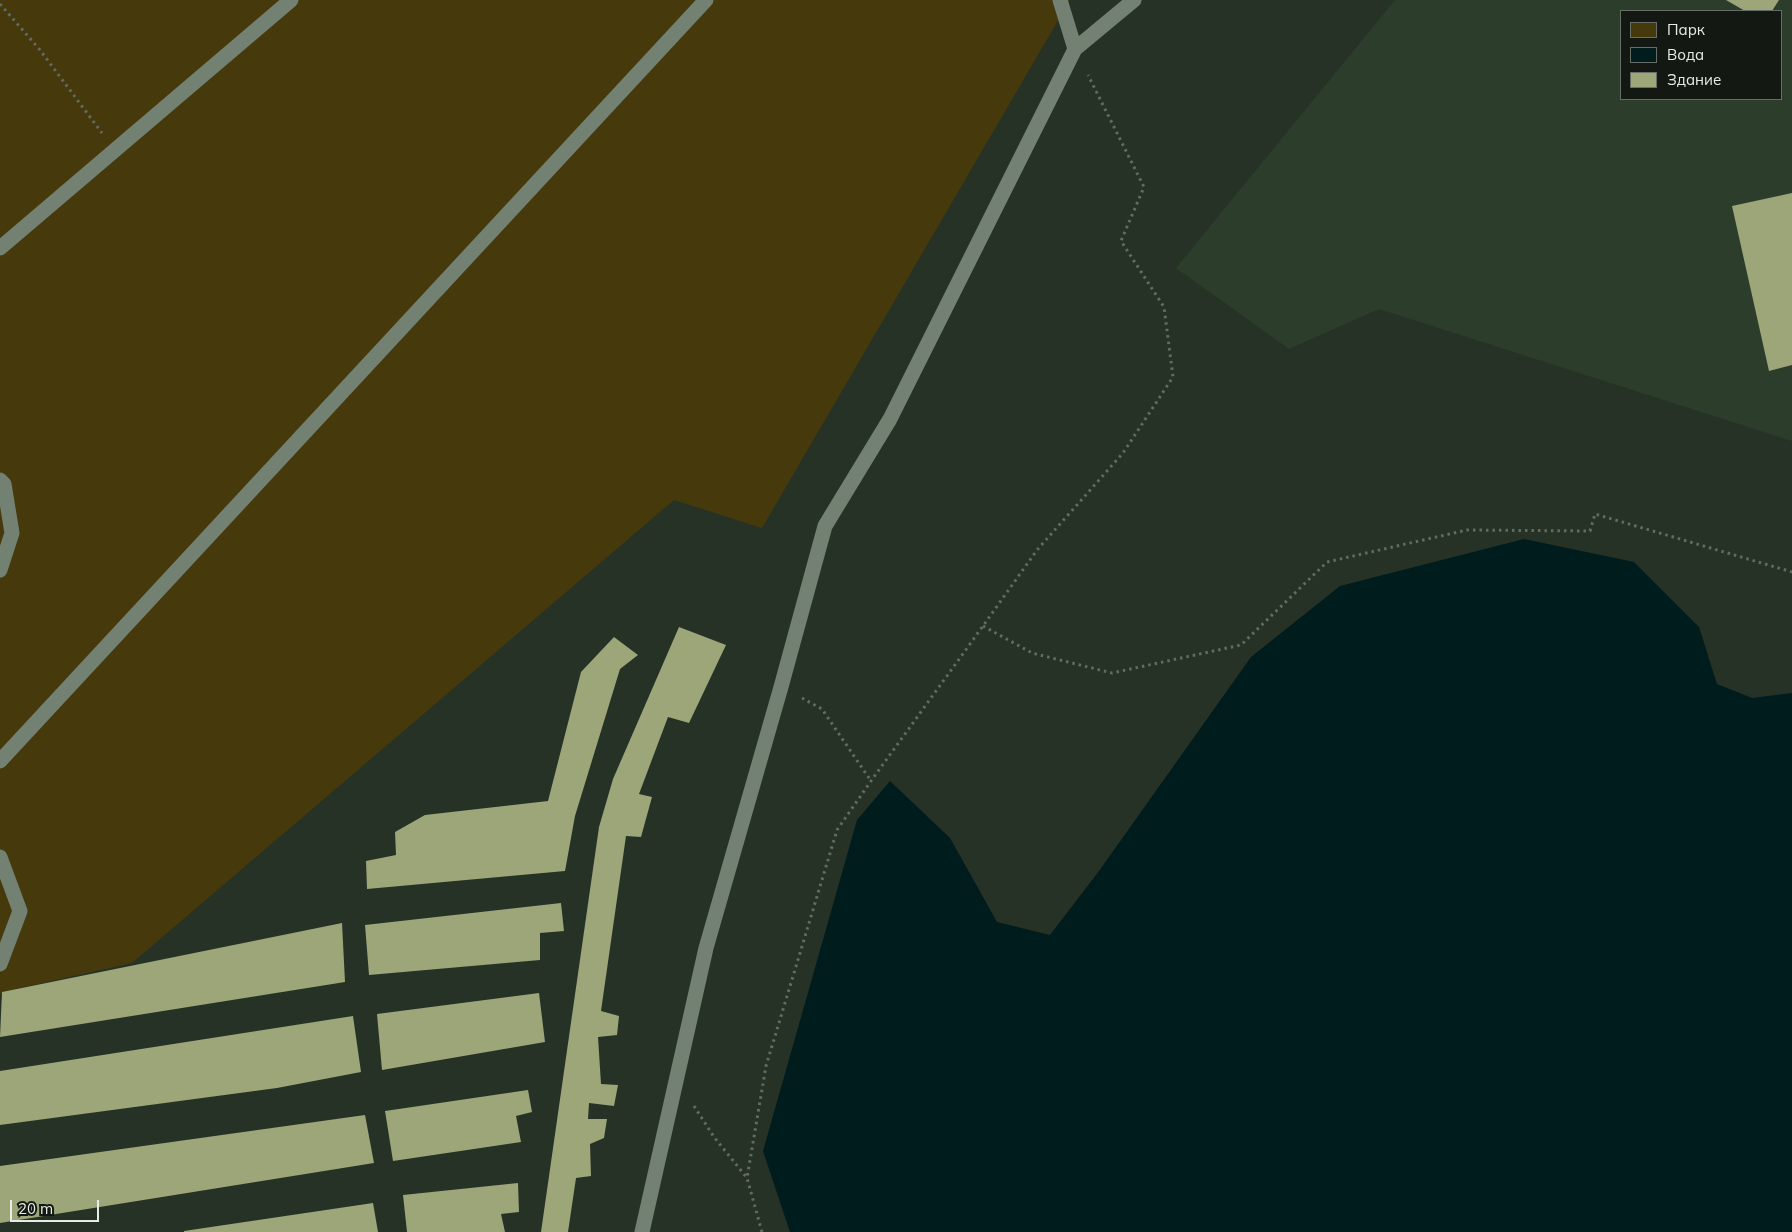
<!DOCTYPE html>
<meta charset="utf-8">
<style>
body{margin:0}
#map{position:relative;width:1792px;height:1232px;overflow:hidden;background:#263226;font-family:Mulish,sans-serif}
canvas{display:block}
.legend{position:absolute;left:1620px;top:10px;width:162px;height:90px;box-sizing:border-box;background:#131813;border:1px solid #676d67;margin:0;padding:6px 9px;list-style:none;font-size:15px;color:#e6ede6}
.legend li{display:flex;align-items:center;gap:10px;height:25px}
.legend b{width:25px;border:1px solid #676d67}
.scale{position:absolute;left:10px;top:1200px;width:89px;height:22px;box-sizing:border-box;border:2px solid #e6ede6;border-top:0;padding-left:6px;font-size:15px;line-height:18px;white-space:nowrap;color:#e6ede6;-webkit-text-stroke:4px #131813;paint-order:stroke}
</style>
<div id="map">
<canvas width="1792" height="1232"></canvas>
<ul class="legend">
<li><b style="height:14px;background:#46390c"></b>Парк</li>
<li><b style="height:14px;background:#001c1d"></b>Вода</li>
<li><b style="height:14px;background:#9ca679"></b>Здание</li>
</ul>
<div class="scale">20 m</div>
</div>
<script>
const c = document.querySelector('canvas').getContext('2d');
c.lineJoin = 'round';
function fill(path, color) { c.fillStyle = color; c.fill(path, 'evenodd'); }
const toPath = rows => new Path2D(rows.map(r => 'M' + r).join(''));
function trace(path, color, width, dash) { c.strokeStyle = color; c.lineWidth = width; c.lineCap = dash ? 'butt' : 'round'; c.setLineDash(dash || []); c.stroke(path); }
fill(toPath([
 [1395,0,1792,0,1792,441,1379,309,1289,349,1176,268],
 [1621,11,1781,11,1781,99,1621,99]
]), '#2c3d2c');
fill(toPath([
 [0,0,1070,0,762,528,674,500,132,963,2,992,0,995]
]), '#46390c');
fill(toPath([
 [1524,539,1634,562,1699,627,1717,684,1752,698,1792,693,1792,1232,790,1232,763,1151,857,820,890,781,950,838,997,922,1050,935,1099,871,1251,657,1340,586]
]), '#001c1d');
fill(toPath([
 [1726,0,1779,0,1772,11,1745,11],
 [1792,193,1792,365,1769,371,1732,206],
 [679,627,726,645,689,723,668,717,639,794,652,797,641,837,626,836,601,1011,619,1016,617,1035,598,1037,601,1084,618,1085,614,1106,589,1103,588,1119,607,1119,604,1138,590,1144,591,1176,576,1178,568,1232,541,1232,599,827,613,779],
 [614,637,638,655,620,669,575,816,565,871,367,889,366,861,396,855,395,832,425,815,548,801,581,672],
 [561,903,564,931,540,933,540,960,369,975,365,925],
 [342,923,345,982,0,1037,2,992],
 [539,993,545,1042,382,1070,377,1014],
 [353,1016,361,1072,277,1088,0,1125,0,1071],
 [528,1090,532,1112,516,1116,521,1142,393,1161,385,1111],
 [365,1115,374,1163,0,1223,0,1166],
 [518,1183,519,1212,501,1214,505,1232,407,1232,403,1195],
 [373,1203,378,1232,184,1232,184,1231]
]), '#9ca679');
trace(toPath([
 [0,4,40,50,102,133],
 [983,626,1032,653,1112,673,1241,645,1327,562,1467,530,1590,531,1595,514,1792,572],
 [802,698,822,709,871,781],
 [694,1106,714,1137,747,1178],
 [762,1232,747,1178,766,1066,837,830,871,781,983,626,1037,550,1123,453,1173,377,1164,307,1121,241,1144,187,1088,75]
]), '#626c62', 3, [2.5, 4]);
trace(toPath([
 [1060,0,1075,49],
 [0,248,291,0],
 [0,480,4,484,12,533,0,570],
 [0,761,706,0],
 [0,857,20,911,0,964],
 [642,1232,706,948,781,687,825,526,890,419,1075,49,1134,0]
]), '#738173', 15);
</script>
